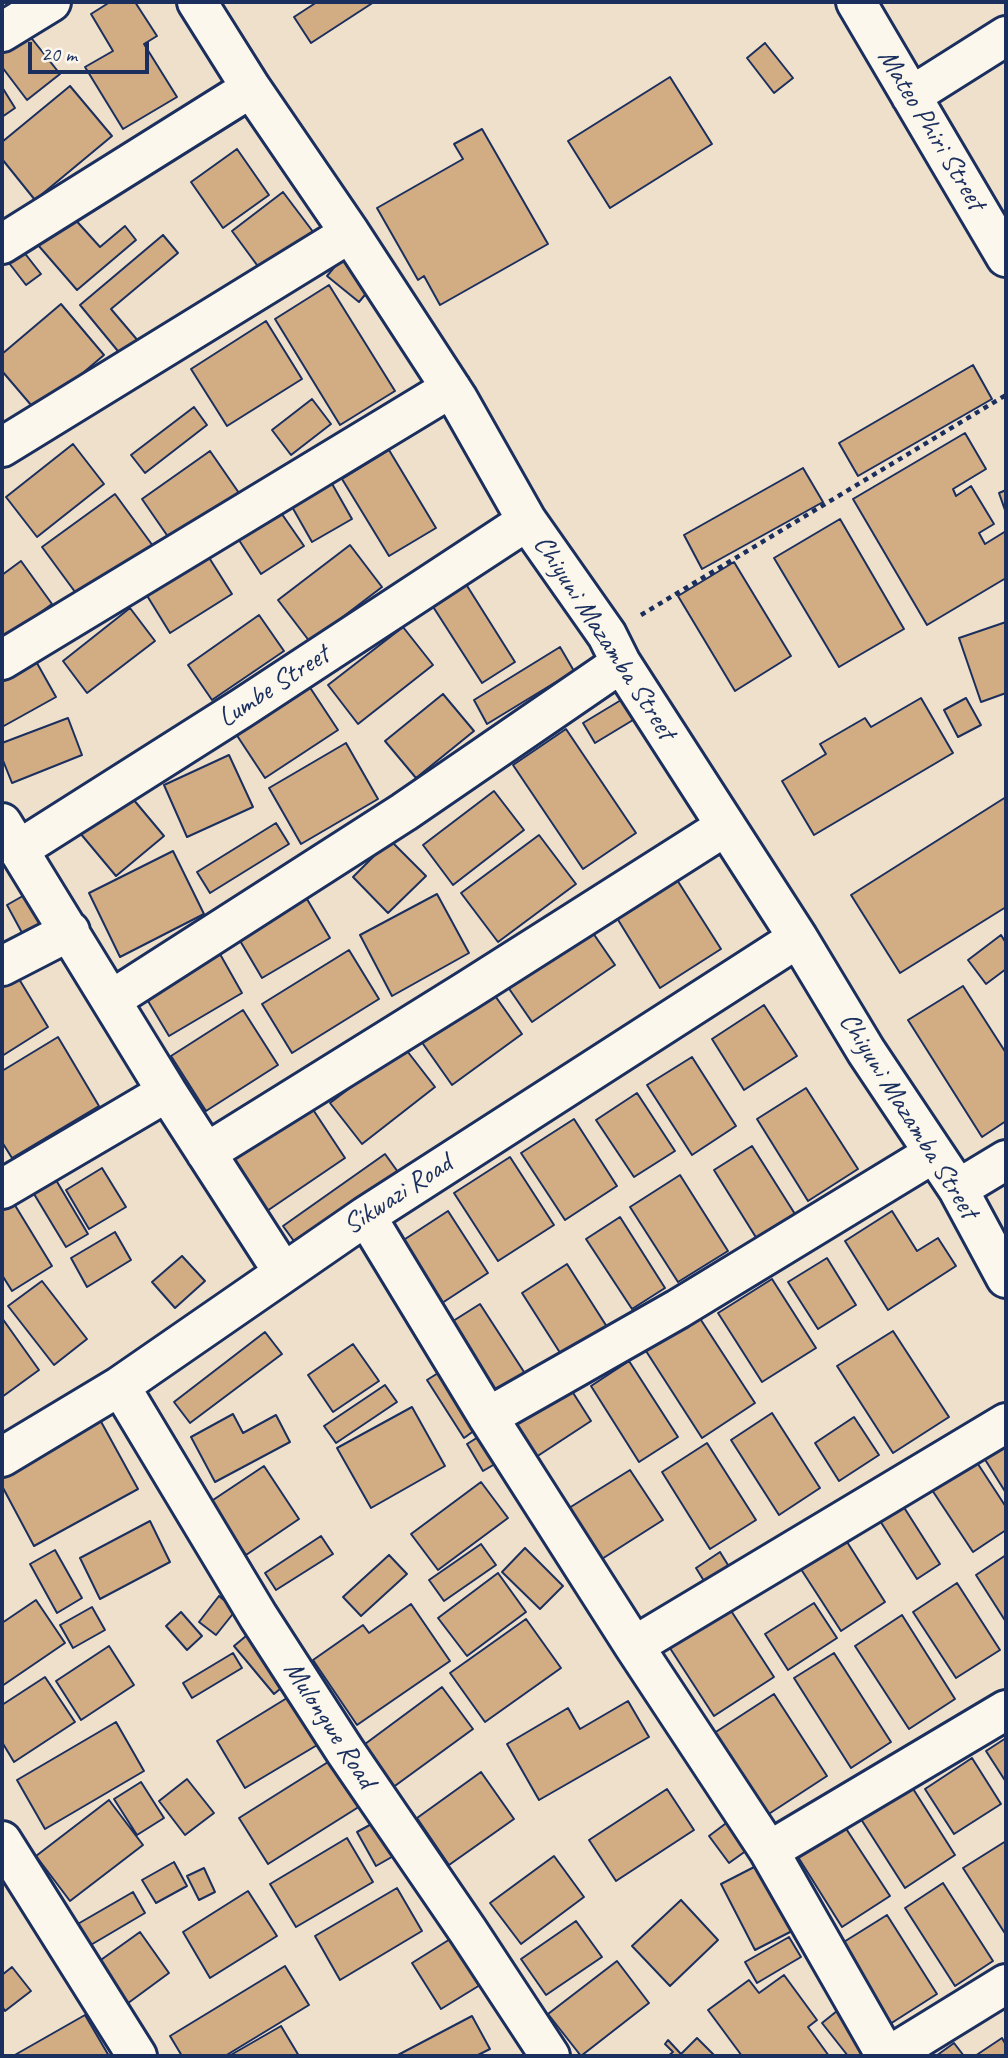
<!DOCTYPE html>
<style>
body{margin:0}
#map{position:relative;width:1008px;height:2058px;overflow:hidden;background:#efe0cc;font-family:Caveat,sans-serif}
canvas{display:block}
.frame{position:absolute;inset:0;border:4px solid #1b2f5e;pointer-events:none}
.scale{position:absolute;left:28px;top:42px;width:121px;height:32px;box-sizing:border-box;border:4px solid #1b2f5e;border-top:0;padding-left:9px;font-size:21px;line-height:24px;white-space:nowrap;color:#1b2f5e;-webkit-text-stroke:5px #fbf7ec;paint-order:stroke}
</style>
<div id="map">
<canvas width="1008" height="2058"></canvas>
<div class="frame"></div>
<div class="scale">20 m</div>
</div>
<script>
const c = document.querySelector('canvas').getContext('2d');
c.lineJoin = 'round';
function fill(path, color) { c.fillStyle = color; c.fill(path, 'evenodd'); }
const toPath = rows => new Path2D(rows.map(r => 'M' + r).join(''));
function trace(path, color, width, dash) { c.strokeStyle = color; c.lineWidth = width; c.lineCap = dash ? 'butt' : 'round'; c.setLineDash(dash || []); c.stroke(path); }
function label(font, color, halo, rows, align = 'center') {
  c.font = font + ' Caveat,sans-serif'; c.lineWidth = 6; c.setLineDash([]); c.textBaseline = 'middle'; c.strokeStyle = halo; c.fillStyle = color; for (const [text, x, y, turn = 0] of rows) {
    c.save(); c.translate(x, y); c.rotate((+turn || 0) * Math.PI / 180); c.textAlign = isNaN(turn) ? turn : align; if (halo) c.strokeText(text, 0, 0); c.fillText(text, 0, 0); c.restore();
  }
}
const building = toPath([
 [110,2,135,2,157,36,144,44,177,97,123,129,85,67,113,51,91,14,110,2],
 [317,2,374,2,311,43,294,17,317,2],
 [25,30,60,74,27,100,2,67,2,48,25,30],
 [765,43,793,78,774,93,747,58,765,43],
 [670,77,712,144,610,208,568,141,670,77],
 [70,86,112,136,35,200,2,159,2,142,70,86],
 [2,87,15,108,2,117,2,87],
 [482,129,548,244,440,305,424,276,418,280,377,208,463,159,454,144,482,129],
 [237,149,269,195,223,228,191,182,237,149],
 [283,192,320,241,268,280,232,231,283,192],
 [72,216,100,247,125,226,136,240,77,290,38,245,72,216],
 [163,235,178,253,111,309,139,342,122,356,80,305,163,235],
 [23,251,41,274,26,285,9,263,23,251],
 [341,259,374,284,359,302,327,276,341,259],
 [329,285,395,391,340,425,275,319,329,285],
 [61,304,104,355,37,412,2,371,2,354,61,304],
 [266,321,302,379,227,426,191,369,266,321],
 [973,365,992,399,858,476,839,443,973,365],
 [312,399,331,424,291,455,272,430,312,399],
 [194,407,207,425,145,473,131,455,194,407],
 [965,433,986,469,953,489,956,496,971,486,994,524,979,533,985,544,1006,531,1006,578,927,625,853,499,965,433],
 [73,444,104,484,37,537,6,497,73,444],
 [389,450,436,528,389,556,342,479,389,450],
 [210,451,239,493,171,541,142,499,210,451],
 [803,468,823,502,702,569,684,535,803,468],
 [331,482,352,519,312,542,291,505,331,482],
 [1006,490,1006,513,999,493,1006,490],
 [115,494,153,546,81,600,42,547,115,494],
 [277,507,304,546,261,574,235,534,277,507],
 [840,519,904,629,839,667,774,558,840,519],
 [350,545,382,587,310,642,278,600,350,545],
 [208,556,232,594,170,633,146,594,208,556],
 [21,561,52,604,2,641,2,575,21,561],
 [734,562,791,656,735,691,678,596,734,562],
 [464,581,515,662,482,683,430,602,464,581],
 [130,608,155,641,87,693,63,661,130,608],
 [259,615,284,651,212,700,188,665,259,615],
 [1006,622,1006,693,981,702,959,638,1006,622],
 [403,627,433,665,358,724,328,685,403,627],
 [560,647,574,671,487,724,474,700,560,647],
 [33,656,56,697,2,727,2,674,33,656],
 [307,683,338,730,265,778,234,731,307,683],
 [443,694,474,731,416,778,385,741,443,694],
 [631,694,643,714,595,743,583,723,631,694],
 [921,698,953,753,814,835,782,781,826,754,820,744,865,718,871,727,921,698],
 [966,698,981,725,958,737,944,710,966,698],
 [68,718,82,755,12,783,2,758,2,743,68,718],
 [566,729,636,833,583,869,513,765,566,729],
 [346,743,378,799,301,844,269,788,346,743],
 [229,755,253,807,187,837,164,785,229,755],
 [494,791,524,830,453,885,423,845,494,791],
 [128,793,164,836,116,876,80,833,128,793],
 [1006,797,1006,907,900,973,851,895,1006,797],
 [276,823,289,844,210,893,197,872,276,823],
 [539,835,576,884,498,942,461,893,539,835],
 [390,840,426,876,388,913,353,877,390,840],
 [173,851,204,914,120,957,89,893,173,851],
 [672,872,721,949,660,988,612,910,672,872],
 [35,889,55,927,27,942,7,905,35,889],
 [304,894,330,938,262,978,236,934,304,894],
 [437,894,469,953,392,996,360,935,437,894],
 [584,920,615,965,532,1022,501,977,584,920],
 [1001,935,1006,943,1006,969,986,984,968,960,1001,935],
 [216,947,242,993,169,1036,142,991,216,947],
 [349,950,379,999,292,1053,262,1004,349,950],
 [16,974,48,1027,2,1056,2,983,16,974],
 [963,986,1006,1053,1006,1121,982,1137,908,1020,963,986],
 [491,990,522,1034,452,1085,421,1041,491,990],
 [764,1005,797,1056,744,1090,712,1039,764,1005],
 [243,1010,278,1065,206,1111,171,1056,243,1010],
 [58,1037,99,1106,12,1158,2,1142,2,1071,58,1037],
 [404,1047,435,1087,362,1144,330,1103,404,1047],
 [692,1057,736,1126,692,1155,647,1085,692,1057],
 [806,1088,858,1169,808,1201,757,1119,806,1088],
 [637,1093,675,1151,634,1177,596,1120,637,1093],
 [306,1099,345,1158,264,1213,224,1155,306,1099],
 [574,1119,617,1186,565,1220,521,1153,574,1119],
 [752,1146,795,1214,757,1239,714,1170,752,1146],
 [385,1154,398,1172,296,1244,283,1226,385,1154],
 [510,1157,554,1225,498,1261,454,1193,510,1157],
 [102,1168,126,1207,89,1229,66,1190,102,1168],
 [53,1175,88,1234,66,1247,31,1189,53,1175],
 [680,1175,728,1251,678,1282,630,1207,680,1175],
 [13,1202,52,1266,12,1291,2,1275,2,1209,13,1202],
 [448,1211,488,1273,439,1305,399,1243,448,1211],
 [892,1211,917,1251,938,1238,956,1266,888,1310,845,1241,892,1211],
 [620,1217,665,1288,632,1309,586,1239,620,1217],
 [115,1232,131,1260,87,1287,71,1258,115,1232],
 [182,1256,205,1281,175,1308,152,1282,182,1256],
 [827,1258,856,1305,818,1329,788,1282,827,1258],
 [567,1264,609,1330,564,1359,522,1293,567,1264],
 [772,1279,816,1348,762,1382,718,1313,772,1279],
 [42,1281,87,1339,54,1365,8,1306,42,1281],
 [480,1304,526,1375,488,1399,442,1328,480,1304],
 [699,1317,755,1403,702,1438,646,1351,699,1317],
 [2,1318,39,1370,2,1397,2,1318],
 [893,1331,949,1417,893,1453,837,1366,893,1331],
 [265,1332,282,1354,190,1423,174,1402,265,1332],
 [353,1344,379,1381,333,1412,308,1375,353,1344],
 [629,1361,678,1437,639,1462,591,1386,629,1361],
 [446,1368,482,1425,464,1438,427,1380,446,1368],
 [385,1385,397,1402,336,1443,324,1426,385,1385],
 [570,1388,591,1421,530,1461,509,1427,570,1388],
 [412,1407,445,1466,371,1508,337,1448,412,1407],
 [772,1413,820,1488,779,1515,731,1440,772,1413],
 [233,1414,243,1433,276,1415,290,1442,215,1482,191,1437,233,1414],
 [854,1417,879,1455,839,1481,815,1443,854,1417],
 [99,1418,138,1489,34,1546,2,1486,2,1471,99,1418],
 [1006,1433,1006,1493,979,1450,1006,1433],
 [483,1434,500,1461,483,1471,467,1444,483,1434],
 [707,1443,756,1520,710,1549,662,1472,707,1443],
 [976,1461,1006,1507,1006,1530,973,1552,932,1490,976,1461],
 [264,1466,299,1519,246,1555,210,1502,264,1466],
 [630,1470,663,1520,594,1564,561,1513,630,1470],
 [481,1482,508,1518,438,1570,411,1534,481,1482],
 [898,1498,940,1564,917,1579,875,1513,898,1498],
 [150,1521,170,1562,100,1599,80,1558,150,1521],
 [842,1534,885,1602,841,1631,797,1563,842,1534],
 [321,1536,333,1554,276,1590,265,1573,321,1536],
 [481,1544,496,1565,444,1601,429,1580,481,1544],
 [525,1548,563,1586,540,1609,502,1572,525,1548],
 [55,1550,82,1598,57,1613,30,1564,55,1550],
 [720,1552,733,1573,709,1589,696,1568,720,1552],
 [389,1555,407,1574,361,1616,343,1597,389,1555],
 [1006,1555,1006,1622,976,1575,1006,1555],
 [498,1573,526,1612,467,1656,438,1618,498,1573],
 [957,1583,1000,1650,956,1678,913,1612,957,1583],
 [219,1596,236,1610,216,1635,199,1622,219,1596],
 [36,1600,65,1643,2,1686,2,1623,36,1600],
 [726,1603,774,1677,714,1716,666,1642,726,1603],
 [814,1603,837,1638,788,1670,765,1634,814,1603],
 [411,1604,450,1661,357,1725,313,1660,363,1625,369,1633,411,1604],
 [92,1607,105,1630,73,1648,60,1625,92,1607],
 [181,1612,202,1636,187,1650,166,1626,181,1612],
 [902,1615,955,1699,909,1729,855,1646,902,1615],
 [526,1619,561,1668,485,1722,450,1673,526,1619],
 [252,1631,292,1679,274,1694,234,1646,252,1631],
 [109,1646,134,1685,81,1720,56,1681,109,1646],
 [233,1653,242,1668,192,1698,183,1683,233,1653],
 [834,1653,891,1742,851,1768,794,1678,834,1653],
 [45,1677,75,1722,14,1762,2,1742,2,1705,45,1677],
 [442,1687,473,1729,392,1788,361,1747,442,1687],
 [300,1690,329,1738,245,1788,217,1741,300,1690],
 [774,1694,827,1776,758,1821,705,1739,774,1694],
 [628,1701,649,1737,539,1800,507,1744,568,1708,580,1729,628,1701],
 [116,1722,144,1771,45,1829,17,1780,116,1722],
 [1006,1738,1006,1782,986,1751,1006,1738],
 [336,1757,365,1803,268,1864,239,1818,336,1757],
 [972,1758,1001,1804,954,1834,925,1789,972,1758],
 [481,1772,514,1819,449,1865,417,1818,481,1772],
 [187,1779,214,1813,185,1835,159,1801,187,1779],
 [141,1782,164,1818,137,1835,114,1799,141,1782],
 [910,1784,955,1855,905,1888,859,1816,910,1784],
 [667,1789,694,1830,616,1881,589,1840,667,1789],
 [109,1800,143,1845,70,1901,36,1856,109,1800],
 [737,1815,757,1843,729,1863,709,1836,737,1815],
 [386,1816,404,1850,376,1866,357,1832,386,1816],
 [845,1827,890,1896,842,1927,798,1857,845,1827],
 [347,1838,373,1882,296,1927,270,1884,347,1838],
 [1006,1841,1006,1935,963,1868,1006,1841],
 [554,1856,584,1897,521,1944,490,1903,554,1856],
 [174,1862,187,1886,156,1903,142,1880,174,1862],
 [760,1864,794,1930,755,1950,721,1884,760,1864],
 [204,1868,215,1892,199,1900,187,1876,204,1868],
 [943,1883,993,1961,955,1986,905,1908,943,1883],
 [397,1888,422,1931,340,1980,315,1936,397,1888],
 [248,1891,277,1936,210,1978,183,1932,248,1891],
 [133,1892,145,1913,89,1946,76,1925,133,1892],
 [681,1900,718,1940,670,1986,632,1946,681,1900],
 [887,1915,937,1994,890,2024,839,1945,887,1915],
 [576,1921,602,1957,546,1995,521,1959,576,1921],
 [140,1932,169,1973,120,2009,91,1967,140,1932],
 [455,1936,485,1982,441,2009,412,1963,455,1936],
 [789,1937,801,1957,757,1983,745,1962,789,1937],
 [617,1961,649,2003,581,2056,548,2014,617,1961],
 [285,1966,309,2005,225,2056,182,2056,170,2036,285,1966],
 [12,1967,31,1991,5,2011,2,2006,2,1975,12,1967],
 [784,1975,817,2020,808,2027,829,2056,742,2056,708,2010,749,1980,759,1993,784,1975],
 [842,2007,882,2056,848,2056,822,2023,842,2007],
 [85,2015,109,2056,13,2056,85,2015],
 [472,2016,490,2049,476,2056,396,2056,472,2016],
 [281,2026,299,2056,229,2056,281,2026],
 [697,2038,715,2056,668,2056,673,2052,665,2044,668,2040,681,2054,697,2038],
 [1002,2038,1006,2045,1006,2056,975,2056,1002,2038],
 [954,2043,964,2056,936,2056,954,2043]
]);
fill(building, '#d2ac83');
trace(building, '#1b2f5e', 2);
const minor = toPath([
 [197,2,251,88,350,233,458,399,527,521,607,635,621,663,798,938,866,1051,958,1189,1006,1278],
 [856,2,1006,257],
 [2,32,51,2],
 [911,96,1006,36],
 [2,244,251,88],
 [2,447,350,233],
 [2,660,451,388],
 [2,823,167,1092,283,1272],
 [18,850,242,708,527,521],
 [2,966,70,931],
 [111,1000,404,812,621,663],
 [206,1153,468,990,726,826],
 [2,1189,167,1092],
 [958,1189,1006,1160],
 [366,1216,488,1417,634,1646,769,1851,886,2056],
 [120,1386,258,1616,345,1751,468,1931,550,2056],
 [488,1417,678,1309,934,1153],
 [2,1457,120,1386,366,1216,798,938],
 [634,1646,1006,1423],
 [2,1841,137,2056],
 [769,1851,1006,1710],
 [889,2056,1006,1984]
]);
trace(minor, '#1b2f5e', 44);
trace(toPath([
 [641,615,1006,395]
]), '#1b2f5e', 4.5, [5, 5]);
trace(minor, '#fbf7ec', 38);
label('28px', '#1b2f5e', '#fbf7ec', [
 ["Mateo Phiri Street",931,130,59],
 ["Chiyuni Mazamba Street",604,638,57],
 ["Lumbe Street",274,687,-33],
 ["Chiyuni Mazamba Street",908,1116,58],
 ["Sikwazi Road",398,1195,-33],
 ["Mulongwe Road",329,1725,57]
]);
</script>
